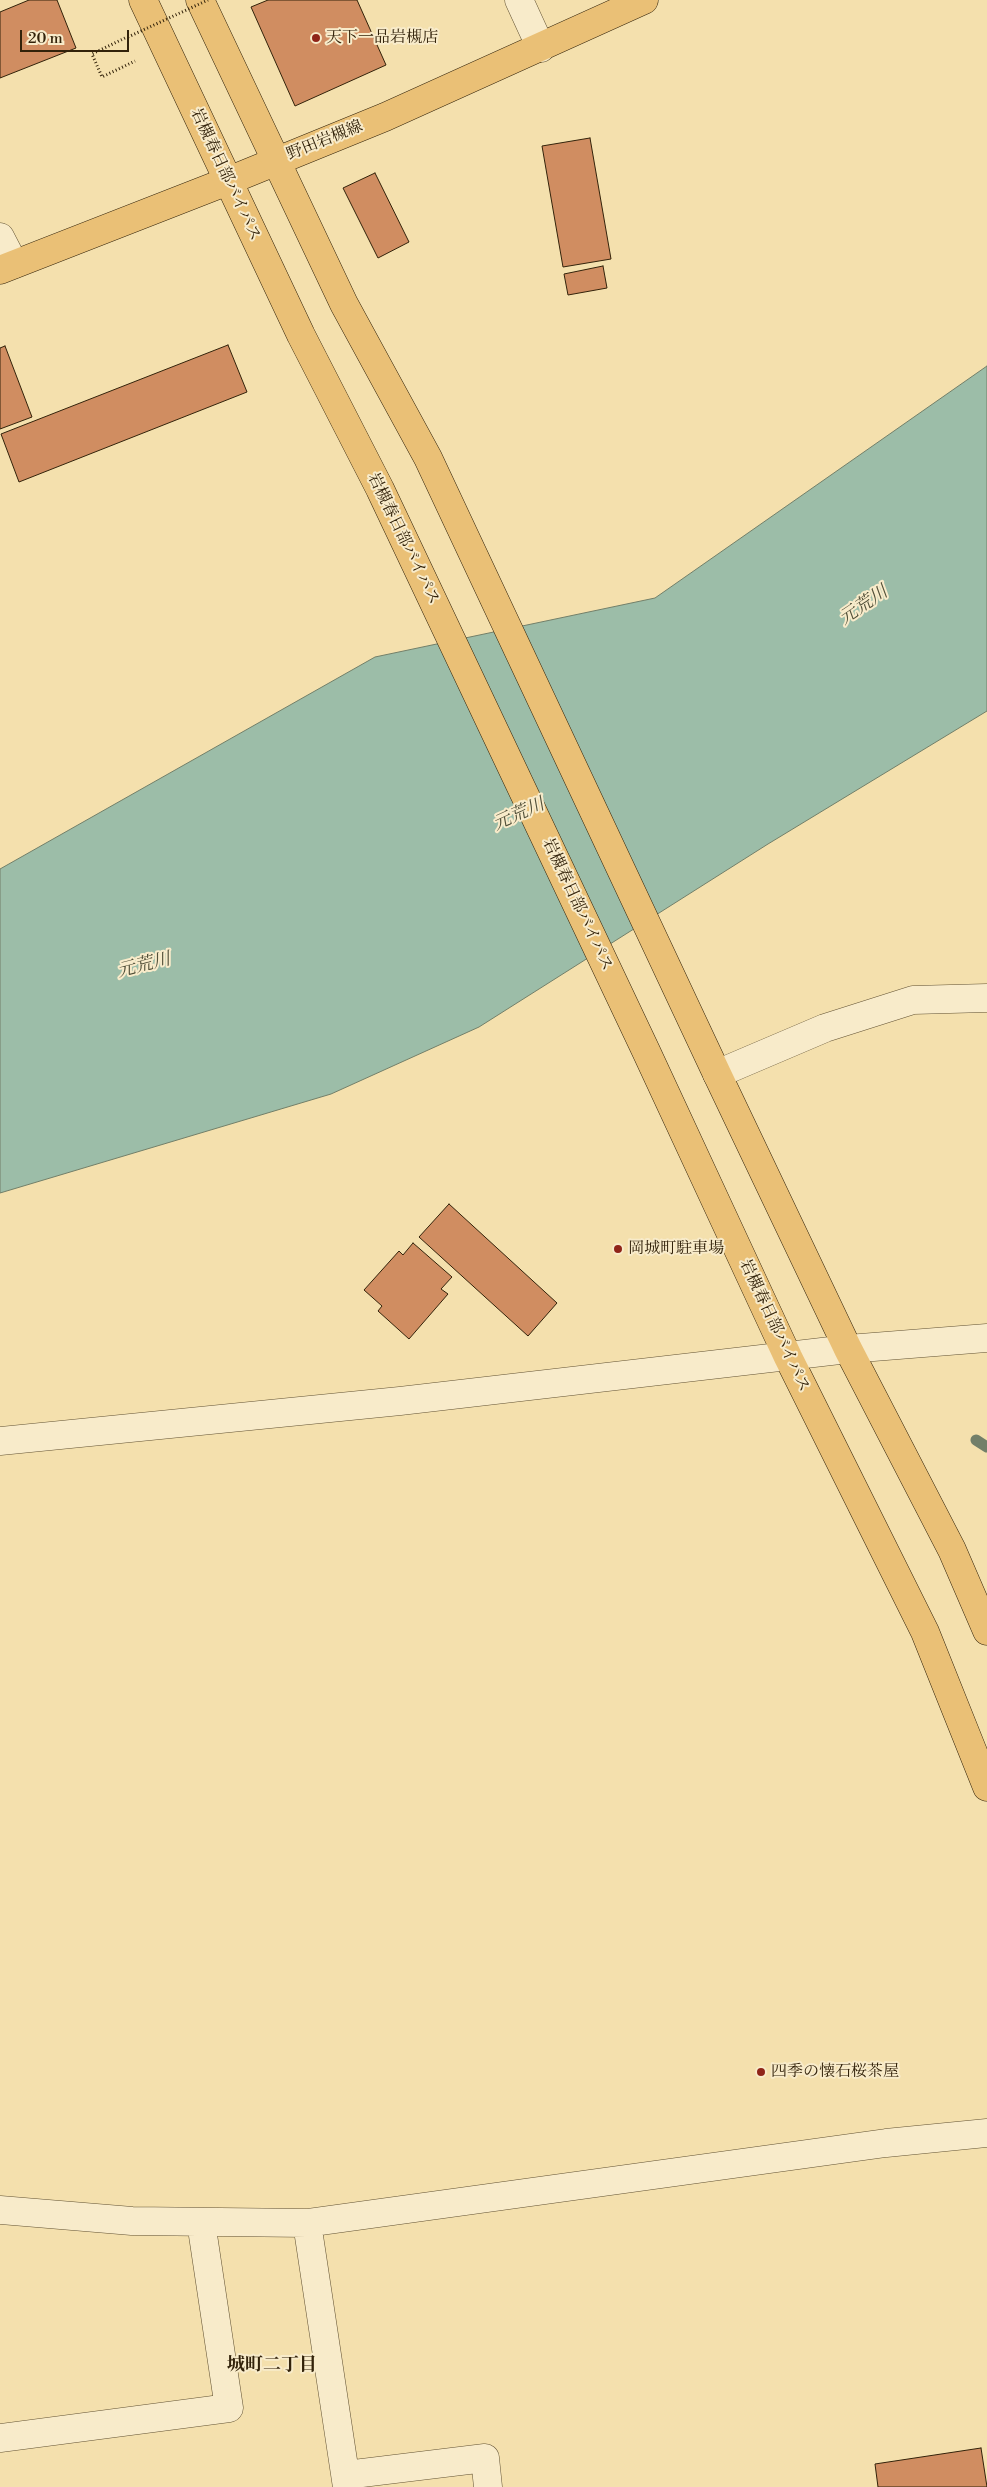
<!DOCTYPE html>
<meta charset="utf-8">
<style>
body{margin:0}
#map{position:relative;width:987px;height:2487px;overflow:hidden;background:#f4e0ad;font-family:"Libre Bodoni",serif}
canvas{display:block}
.scale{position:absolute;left:20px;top:30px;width:109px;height:22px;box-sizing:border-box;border:2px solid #32220a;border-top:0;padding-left:6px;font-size:15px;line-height:18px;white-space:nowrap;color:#32220a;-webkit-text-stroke:4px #f8ebca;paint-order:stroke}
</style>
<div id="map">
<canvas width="987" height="2487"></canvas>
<div class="scale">20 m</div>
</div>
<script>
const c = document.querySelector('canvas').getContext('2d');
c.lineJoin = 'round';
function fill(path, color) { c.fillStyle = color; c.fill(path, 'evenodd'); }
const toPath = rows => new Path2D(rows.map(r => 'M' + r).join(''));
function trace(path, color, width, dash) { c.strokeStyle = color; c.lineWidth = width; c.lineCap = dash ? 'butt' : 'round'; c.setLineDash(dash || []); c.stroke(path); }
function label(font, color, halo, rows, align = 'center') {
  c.font = font + ' "Libre Bodoni","Noto Serif JP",serif'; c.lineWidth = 4; c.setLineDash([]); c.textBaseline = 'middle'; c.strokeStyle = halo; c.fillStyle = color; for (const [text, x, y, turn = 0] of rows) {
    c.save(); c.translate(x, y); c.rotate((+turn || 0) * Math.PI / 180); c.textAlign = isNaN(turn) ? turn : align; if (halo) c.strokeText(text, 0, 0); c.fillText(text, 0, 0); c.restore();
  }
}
const water = toPath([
 [987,366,987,711,768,844,479,1027,331,1094,0,1193,0,869,375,657,655,598,987,366]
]);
fill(water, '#9cbda8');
trace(water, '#727f69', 1);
trace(toPath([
 [976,1440,987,1447]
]), '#727f69', 11);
const building = toPath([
 [29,0,57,0,76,48,0,78,0,12,29,0],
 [268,0,357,0,386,65,295,106,251,7,268,0],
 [590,138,611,259,563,267,542,146,590,138],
 [375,173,409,242,378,258,343,188,375,173],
 [603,266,607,288,568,295,564,274,603,266],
 [228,345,247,392,19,482,1,434,228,345],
 [5,346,32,417,0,429,0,348,5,346],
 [449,1204,557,1303,528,1336,419,1237,449,1204],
 [413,1243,452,1277,441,1289,448,1294,409,1339,378,1311,382,1306,364,1290,399,1251,403,1255,413,1243],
 [981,2448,987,2487,878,2487,875,2464,981,2448]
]);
fill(building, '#d08d61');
trace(building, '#32220a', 1);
const minor = toPath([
 [519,0,541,48],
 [0,237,14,264],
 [717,1074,825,1028,913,1000,987,998],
 [0,1441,400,1401,848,1349,987,1338],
 [0,2210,132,2221,307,2223,886,2143,987,2133],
 [307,2223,347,2487],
 [0,2438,229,2408,201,2222],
 [346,2475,485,2458,488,2487]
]);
const major = toPath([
 [0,270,228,181,385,117,644,0]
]);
const highway = toPath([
 [143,0,301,335,380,489,646,1051,788,1357,925,1632,987,1787],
 [200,0,344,304,428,458,717,1074,848,1349,952,1550,987,1631]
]);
trace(minor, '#625233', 29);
trace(major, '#32220a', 29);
trace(highway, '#32220a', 29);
trace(toPath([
 [125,38,92,54,102,77,135,61]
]), '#32220a', 3, [1, 2.5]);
trace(minor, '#f8ebca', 28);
trace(major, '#eac076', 28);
trace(highway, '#eac076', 28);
trace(toPath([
 [128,37,208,0]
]), '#32220a', 3, [1, 2.5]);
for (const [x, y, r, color] of [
 [316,38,5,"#8f2418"],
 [618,1249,5,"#8f2418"],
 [761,2072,5,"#8f2418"]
]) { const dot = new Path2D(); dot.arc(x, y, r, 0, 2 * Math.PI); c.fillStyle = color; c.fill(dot); trace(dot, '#f8ebca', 2); }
label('16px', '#32220a', '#f8ebca', [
 ["天下一品岩槻店",326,38],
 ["岡城町駐車場",628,1249],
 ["四季の懐石桜茶屋",771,2072]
], 'left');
label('16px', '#32220a', '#f8ebca', [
 ["野田岩槻線",325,141,-22],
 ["岩槻春日部バイパス",225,175,65],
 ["岩槻春日部バイパス",403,539,64],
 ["岩槻春日部バイパス",577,905,65],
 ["岩槻春日部バイパス",774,1326,65]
]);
label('italic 18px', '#525039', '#f8ebca', [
 ["元荒川",864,606,-34],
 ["元荒川",519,815,-24],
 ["元荒川",144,966,-14]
]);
label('bold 18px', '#32220a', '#f8ebca', [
 ["城町二丁目",272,2366]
]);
</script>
